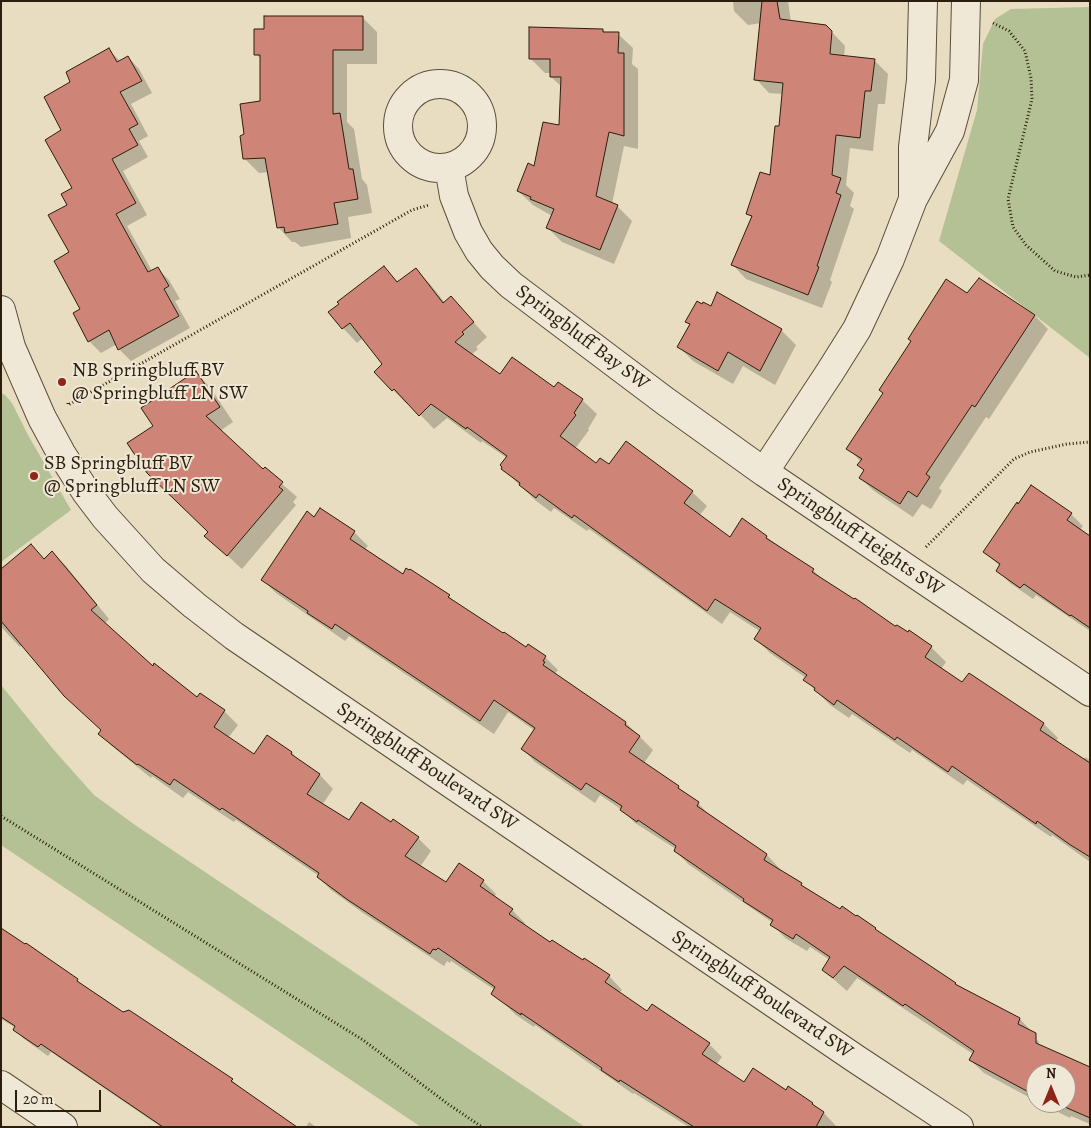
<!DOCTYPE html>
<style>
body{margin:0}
#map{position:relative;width:1091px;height:1128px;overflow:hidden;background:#e8dcc1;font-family:Alegreya,serif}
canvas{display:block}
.frame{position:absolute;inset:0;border:2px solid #2c1e0c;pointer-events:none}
.north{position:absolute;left:1026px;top:1063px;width:50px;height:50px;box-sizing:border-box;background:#f0e8d7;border:1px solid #a29786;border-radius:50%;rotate:0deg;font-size:14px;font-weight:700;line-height:20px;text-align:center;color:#2c1e0c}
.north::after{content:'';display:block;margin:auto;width:18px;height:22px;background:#8f2418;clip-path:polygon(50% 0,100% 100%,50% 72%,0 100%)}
.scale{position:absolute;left:15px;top:1090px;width:86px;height:22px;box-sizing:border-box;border:2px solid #2c1e0c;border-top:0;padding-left:6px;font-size:15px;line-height:18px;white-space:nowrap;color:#2c1e0c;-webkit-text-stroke:4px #f0e8d7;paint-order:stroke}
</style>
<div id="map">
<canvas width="1091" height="1128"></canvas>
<div class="frame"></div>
<div class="north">N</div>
<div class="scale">20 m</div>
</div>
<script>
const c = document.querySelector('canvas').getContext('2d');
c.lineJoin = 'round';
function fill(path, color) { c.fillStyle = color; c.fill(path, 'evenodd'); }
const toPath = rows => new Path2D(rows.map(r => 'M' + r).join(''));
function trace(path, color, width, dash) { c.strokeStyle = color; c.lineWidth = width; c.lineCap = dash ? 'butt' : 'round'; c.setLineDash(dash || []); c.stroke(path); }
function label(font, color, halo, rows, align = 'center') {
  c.font = font + ' Alegreya,serif'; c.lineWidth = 4; c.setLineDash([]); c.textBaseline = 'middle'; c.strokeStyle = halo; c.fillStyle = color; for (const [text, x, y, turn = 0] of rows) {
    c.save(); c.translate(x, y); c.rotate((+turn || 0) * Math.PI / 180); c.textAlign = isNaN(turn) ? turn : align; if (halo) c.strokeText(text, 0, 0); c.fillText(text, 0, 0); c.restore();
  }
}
fill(toPath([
 [1090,7,1090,358,939,241,977,110,983,44,995,19,1011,9],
 [1,393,5,395,12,403,28,435,71,510,1,562],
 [1,685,53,749,94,795,135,825,585,1127,421,1127,1,845]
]), '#b3c195');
fill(toPath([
 [733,1,788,1,791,22,826,26,845,46,844,57,874,60,888,74,885,104,878,104,873,151,850,148,846,185,854,193,850,206,854,209,830,280,832,282,822,308,746,279,733,265,752,218,747,213,771,177,780,128,783,94,769,93,756,79,761,23,748,25,734,11],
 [362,17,377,32,377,64,347,64,347,122,354,129,362,179,367,185,372,213,348,217,351,238,301,247,295,242,292,242,278,227,269,172,259,173,244,158,245,135,261,102,261,59,256,54],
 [603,30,607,34,618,34,633,48,632,64,638,69,638,149,624,146,612,204,617,206,632,221,614,264,562,242,548,228,552,216,533,205,518,191,561,126,562,87,551,77,551,73,545,73,530,58],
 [109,50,120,61,128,57,139,69,152,93,131,104,148,136,139,141,148,157,123,171,147,215,127,226,152,271,157,268,169,280,180,299,175,301,190,328,131,361,119,349,117,344,101,353,89,341,82,309,68,206,73,188,63,131,72,82],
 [384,268,399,283,416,270,430,284,445,303,465,313,487,337,476,347,478,349,471,355,500,376,554,389,558,384,582,400,597,414,588,429,589,430,575,449,596,465,609,466,692,492,707,506,699,516,730,539,742,520,813,570,823,580,896,628,908,634,909,632,931,647,946,662,941,669,963,684,969,675,1044,724,1058,738,1056,742,1083,760,1085,757,1090,760,1090,862,1052,835,1051,837,967,780,963,785,912,750,910,753,852,714,849,718,830,705,805,680,806,678,770,653,756,639,761,632,730,612,722,624,589,529,587,531,554,508,551,512,535,500,503,469,507,458,482,441,481,443,447,418,434,429,409,403,407,404,393,390,384,364,363,338,357,343,343,328],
 [979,280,1035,316,1048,329,989,419,986,417,939,488,942,491,931,509,922,504,913,517,874,491,860,478,865,471,859,465,861,462,848,448],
 [712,308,781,330,796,345,775,385,743,366,733,384,693,361,678,346,691,325,687,322],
 [196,373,210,387,233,422,220,431,263,471,265,469,297,497,293,502,296,505,242,569,206,536,209,532,154,426],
 [1032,487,1071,514,1083,526,1080,530,1090,537,1090,631,1036,595,1033,599,1010,583,998,571,1000,566,984,552],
 [320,510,354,532,368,546,364,550,403,575,411,571,449,596,456,604,526,648,545,657,558,670,555,674,557,676,626,723,653,750,644,763,678,787,698,803,711,817,767,855,780,869,779,870,840,911,875,929,882,935,960,988,1020,1019,1033,1033,1032,1035,1039,1042,1037,1047,1090,1070,1090,1124,1071,1116,1070,1118,1040,1103,1066,1103,1066,1073,1036,1073,1036,1101,984,1073,970,1060,973,1054,857,978,847,991,823,970,830,960,810,947,807,951,785,938,772,924,773,923,688,864,675,850,676,849,635,823,622,810,600,795,595,803,535,762,522,748,534,730,508,712,494,734,349,636,345,641,276,593,263,580],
 [31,546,45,560,52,553,66,566,109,619,104,624,153,667,197,699,200,695,224,711,238,725,228,738,254,756,267,736,292,753,302,764,320,775,333,789,322,805,349,822,391,824,418,838,431,851,420,867,446,884,483,881,496,894,494,897,512,910,525,923,523,926,551,944,609,976,622,990,619,993,648,1012,709,1044,722,1057,716,1065,745,1084,787,1091,789,1088,824,1113,837,1127,689,1127,634,1093,633,1094,535,1025,534,1027,516,1015,493,993,495,990,451,961,450,963,447,961,444,966,363,913,331,890,318,877,319,876,236,820,234,822,188,792,183,798,152,776,151,778,113,747,99,734,102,730,23,644,20,647,1,627,1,571],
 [1,929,26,946,27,945,123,1013,232,1080,241,1089,295,1127,161,1127,51,1052,48,1056,24,1039,15,1030,16,1028,1,1019],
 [309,1122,316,1127,306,1127]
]), '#0003');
const building = toPath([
 [762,1,777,1,780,19,826,25,832,31,830,54,875,59,871,91,865,91,860,138,836,135,832,175,841,178,836,193,841,195,817,266,819,267,808,295,731,265,752,216,746,214,760,172,770,175,775,126,779,126,783,83,754,80,762,1],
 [264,16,363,16,363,50,333,50,333,114,340,113,349,169,353,169,358,199,334,203,338,224,285,233,284,227,277,228,265,158,243,159,240,136,244,134,240,104,260,101,260,55,254,55,254,29,264,29,264,16],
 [529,27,603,29,603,32,619,32,618,53,624,53,624,136,609,132,596,196,618,205,600,250,546,228,554,209,530,199,531,197,517,191,528,163,534,166,543,122,559,125,561,77,550,77,550,59,529,59,529,27],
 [109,48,117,62,128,56,142,81,120,92,138,124,129,129,138,145,112,159,136,203,116,214,148,272,158,267,169,286,164,289,179,316,118,350,109,330,88,342,73,313,80,309,54,261,69,252,48,215,67,205,61,194,72,188,45,140,61,130,44,97,70,82,66,72,109,48],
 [384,266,397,282,416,268,443,303,451,296,474,322,462,332,464,334,455,342,500,374,512,357,554,387,558,382,583,399,574,413,576,415,560,436,596,463,600,458,609,464,626,441,693,491,684,503,730,537,742,518,767,536,766,538,814,569,812,572,854,599,855,598,895,626,897,625,908,632,909,630,932,646,925,657,962,682,969,673,1044,723,1040,730,1090,763,1090,857,1069,844,1037,821,1036,824,952,766,948,772,897,737,895,740,837,700,834,705,814,690,815,688,803,680,807,675,754,639,761,628,715,599,707,611,574,515,572,518,539,494,536,498,519,485,520,483,501,469,502,467,500,465,507,456,467,427,466,429,431,404,419,416,394,389,392,391,374,372,382,364,350,323,342,329,328,312,339,304,337,302,384,266],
 [979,278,1035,315,975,407,972,405,926,474,930,477,917,497,908,491,900,504,859,478,864,470,857,465,862,459,846,449,883,393,879,390,911,341,908,339,946,279,967,293,979,278],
 [717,292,782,329,760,371,728,352,718,371,677,347,690,324,685,322,697,301,702,304,703,302,711,306,717,292],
 [196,371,220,407,206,416,263,469,265,467,283,482,279,487,283,490,227,556,204,536,208,532,147,473,127,443,153,426,141,408,196,371],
 [1031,485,1072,513,1067,520,1090,536,1090,628,1071,615,1070,616,1024,584,1020,588,996,571,1000,564,983,552,1017,502,1018,504,1031,485],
 [320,508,355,531,350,539,403,574,406,568,409,570,410,569,450,595,448,597,503,633,504,632,526,647,528,644,546,656,543,661,545,662,543,665,626,722,625,725,640,736,629,752,679,786,678,788,699,802,697,806,767,854,764,860,802,883,801,885,840,909,842,906,856,916,857,915,876,928,875,929,956,983,955,984,1020,1018,1018,1024,1036,1033,1036,1043,1090,1067,1090,1118,1058,1104,1057,1106,1051,1103,1066,1103,1066,1073,1036,1073,1036,1096,969,1060,974,1051,905,1004,903,1006,844,966,833,978,822,970,830,957,796,934,793,939,770,925,773,920,743,901,744,899,674,851,676,846,638,820,637,822,620,810,622,806,586,783,581,790,521,749,535,728,494,700,480,721,335,624,332,629,307,613,308,611,261,580,307,511,314,517,320,508],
 [31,544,44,559,52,551,97,605,91,610,153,666,154,663,197,697,200,693,225,710,214,727,254,754,267,735,292,752,291,754,320,774,307,794,349,820,361,802,391,822,393,819,419,837,405,856,446,882,459,863,484,880,480,886,513,909,509,914,550,942,552,940,583,960,584,958,610,975,605,982,647,1011,652,1004,710,1043,702,1054,744,1082,753,1068,786,1090,788,1086,813,1103,812,1104,824,1112,816,1127,694,1127,620,1080,619,1082,601,1070,602,1068,521,1013,521,1015,502,1002,491,994,495,987,438,948,436,950,433,949,430,954,348,900,317,877,319,873,222,808,220,810,174,779,170,785,138,764,137,765,98,734,101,730,64,696,1,621,1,569,31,544],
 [1,928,25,944,26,943,78,979,77,981,123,1012,129,1010,233,1079,231,1081,297,1127,163,1127,41,1044,38,1047,13,1030,15,1026,1,1017,1,928]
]);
fill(building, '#ce8476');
trace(building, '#2c1e0c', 1);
const minor = toPath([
 '398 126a42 42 0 1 1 84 0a42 42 0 1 1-84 0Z',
 [449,167,454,196,468,232,479,251,492,267,511,285,665,401,764,472,1090,692],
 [913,195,913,147,921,80,923,1],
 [1,310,11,347,42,418,61,453,86,492,105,517,153,570,194,605,234,636,856,1059,959,1127],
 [764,472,830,372,857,329,890,259,913,199,950,131,964,80,966,1],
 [1,1085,63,1127]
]);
trace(minor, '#5b4e39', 30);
trace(toPath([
 [993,23,1009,31,1025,51,1031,78,1032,99,1008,199,1013,227,1026,245,1055,271,1076,277,1090,275],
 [68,403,68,405,412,210,429,205],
 [926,547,1014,459,1030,452,1067,444,1090,442],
 [1,816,363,1040,448,1104,482,1127]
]), '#2c1e0c', 3, [1, 2.5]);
trace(minor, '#f0e8d7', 28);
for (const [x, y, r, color] of [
 [62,382,5,"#8f2418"],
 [34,476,5,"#8f2418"]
]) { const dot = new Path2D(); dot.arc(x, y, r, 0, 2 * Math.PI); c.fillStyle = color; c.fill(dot); trace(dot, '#f0e8d7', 2); }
label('20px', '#2c1e0c', '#f0e8d7', [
 ["Springbluff Bay SW",582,338,37],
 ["Springbluff Heights SW",860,537,34],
 ["Springbluff Boulevard SW",427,767,34],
 ["Springbluff Boulevard SW",762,995,34]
]);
label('20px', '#2c1e0c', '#f0e8d7', [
 ["NB Springbluff BV",72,371],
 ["@ Springbluff LN SW",72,394],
 ["SB Springbluff BV",44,464],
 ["@ Springbluff LN SW",44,487]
], 'left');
</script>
